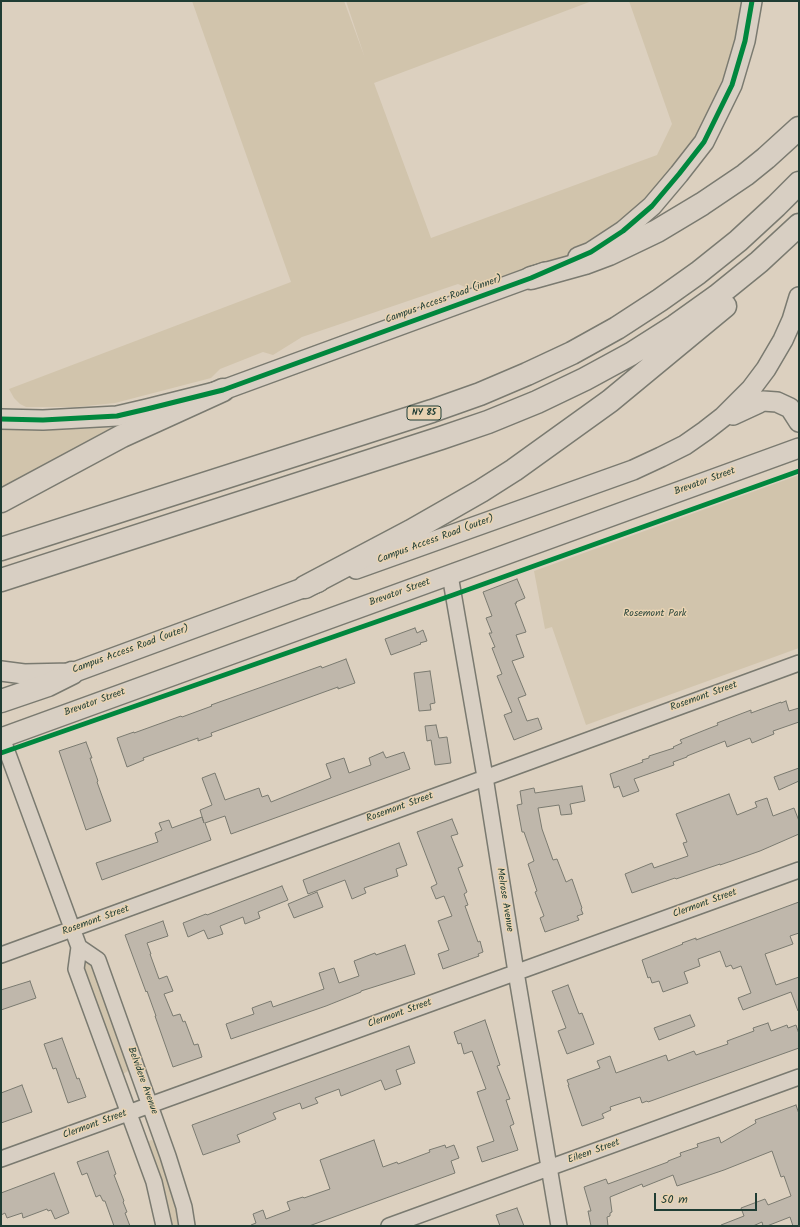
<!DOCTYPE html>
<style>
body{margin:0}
#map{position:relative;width:800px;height:1227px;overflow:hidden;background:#dcd0bf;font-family:Kalam,sans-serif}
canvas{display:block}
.frame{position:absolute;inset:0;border:2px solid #1f3d34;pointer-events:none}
.scale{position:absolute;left:654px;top:1193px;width:103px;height:18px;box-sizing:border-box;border:2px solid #1f3d34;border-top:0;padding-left:5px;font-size:12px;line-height:14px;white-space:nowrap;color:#1f3d34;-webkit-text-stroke:3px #e9d3b2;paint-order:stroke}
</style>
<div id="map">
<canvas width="800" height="1227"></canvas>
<div class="frame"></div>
<div class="scale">50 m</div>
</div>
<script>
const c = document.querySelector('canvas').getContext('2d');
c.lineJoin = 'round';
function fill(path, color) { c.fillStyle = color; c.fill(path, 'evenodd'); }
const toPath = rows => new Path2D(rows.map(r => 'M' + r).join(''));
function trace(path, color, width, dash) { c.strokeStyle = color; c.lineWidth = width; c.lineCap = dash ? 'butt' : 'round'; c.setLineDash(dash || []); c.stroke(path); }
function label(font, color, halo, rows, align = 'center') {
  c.font = font + ' Kalam,sans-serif'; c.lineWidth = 3; c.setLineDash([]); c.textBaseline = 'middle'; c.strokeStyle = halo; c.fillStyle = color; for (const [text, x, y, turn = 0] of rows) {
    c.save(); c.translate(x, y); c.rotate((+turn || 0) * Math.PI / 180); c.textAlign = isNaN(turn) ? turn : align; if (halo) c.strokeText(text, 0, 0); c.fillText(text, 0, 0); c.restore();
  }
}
fill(toPath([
 [192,1,344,1,365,58,346,1,592,1,374,83,431,238,657,155,672,124,629,1,743,1,745,41,679,174,591,252,472,290,458,284,302,337,273,355,263,352,220,369,211,378,115,403,76,407,26,407,20,404,14,398,9,389,291,282],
 [1,428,17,430,111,428,114,433,1,492],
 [799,475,799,648,586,725,552,627,545,629,534,571],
 [83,958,89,959,128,1066,128,1071,123,1074,119,1071,80,963],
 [151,1140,155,1141,169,1182,180,1226,169,1226,147,1143]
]), '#d1c4ac');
const building = toPath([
 [517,579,525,598,516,602,517,603,515,603,526,632,516,635,524,657,512,661,526,695,518,698,527,721,538,718,542,729,514,740,504,715,512,712,497,676,502,674,492,648,495,647,489,633,492,633,486,618,492,616,483,592,517,579],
 [415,628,417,633,423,630,427,641,420,643,421,644,391,655,385,639,415,628],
 [346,659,355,683,338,689,338,687,211,733,212,736,198,741,198,738,143,758,144,760,127,767,117,738,134,732,134,733,181,716,182,717,212,706,211,705,321,666,322,668,346,659],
 [430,671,435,703,430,704,431,710,419,711,414,673,430,671],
 [786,701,789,711,799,708,799,722,773,731,774,734,752,743,750,738,727,747,725,741,687,756,687,757,673,762,674,765,634,779,639,791,623,797,619,786,614,788,610,774,643,762,642,760,649,758,649,756,674,748,673,747,682,743,680,740,710,728,718,725,717,723,751,710,751,713,781,702,781,703,786,701],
 [436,725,439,738,447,737,451,763,435,765,431,740,427,741,425,726,436,725],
 [86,742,92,758,90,758,98,781,97,782,111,821,86,830,59,751,86,742],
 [383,752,386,758,404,752,410,769,231,834,225,816,205,823,211,840,102,880,96,863,158,842,155,833,162,830,159,823,169,820,172,828,202,817,204,823,200,810,212,805,202,778,215,773,225,800,259,788,262,797,268,795,271,802,331,778,326,764,344,758,349,773,371,765,369,758,383,752],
 [799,768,799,781,779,790,774,777,799,768],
 [582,786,585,801,570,804,572,814,561,815,559,805,538,808,542,829,553,860,557,859,566,882,572,879,582,908,581,909,583,914,577,916,579,920,545,932,540,918,544,916,535,892,537,891,528,864,534,861,524,832,522,832,517,805,522,804,520,791,534,788,535,793,582,786],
 [729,794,737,815,757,807,755,802,767,798,773,816,794,808,799,821,799,834,760,851,720,865,720,864,676,879,675,878,632,893,625,874,652,863,654,868,688,856,683,843,687,842,676,814,729,794],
 [452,819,458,834,451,836,463,866,458,868,467,892,464,894,468,905,465,906,478,942,480,941,483,952,478,954,479,956,443,969,438,954,449,950,438,921,452,916,444,896,436,899,431,887,437,884,417,832,452,819],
 [399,843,407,865,396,869,398,876,364,888,366,893,352,899,345,880,308,894,303,880,399,843],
 [282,886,288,900,258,912,260,918,245,924,243,917,220,926,223,934,208,939,204,930,188,937,183,923,206,914,207,915,282,886],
 [317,892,323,907,294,918,288,904,317,892],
 [799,902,799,933,790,936,793,944,765,954,776,985,799,977,799,1011,798,1011,791,992,743,1010,738,998,751,993,741,966,733,969,731,965,726,967,720,951,698,959,700,966,684,972,688,983,663,992,659,981,652,983,650,977,648,978,642,960,683,944,682,943,696,938,696,940,799,902],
 [163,921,168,936,147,943,151,954,150,954,159,979,167,976,173,991,164,994,173,1016,180,1014,183,1022,185,1021,194,1045,198,1044,202,1057,173,1067,155,1016,156,1016,147,991,146,992,125,935,163,921],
 [405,945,415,974,361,991,361,992,326,1006,231,1039,226,1024,254,1014,252,1008,271,1001,273,1007,324,989,319,973,334,968,339,983,359,976,354,961,375,953,376,955,405,945],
 [30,981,36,998,1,1010,1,990,30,981],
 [568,985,579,1014,582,1013,594,1044,567,1054,558,1031,566,1028,552,991,568,985],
 [690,1015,695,1026,659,1040,654,1028,690,1015],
 [485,1020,500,1065,497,1066,510,1099,506,1100,514,1124,510,1126,518,1150,482,1162,477,1147,494,1141,477,1092,486,1089,472,1051,464,1054,461,1043,458,1044,454,1032,485,1020],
 [768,1023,771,1031,787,1025,788,1028,796,1025,799,1034,799,1048,648,1102,647,1101,642,1103,640,1097,610,1107,611,1110,602,1114,604,1118,582,1126,568,1085,569,1085,567,1080,600,1068,597,1061,610,1056,616,1073,666,1055,668,1061,694,1051,696,1055,728,1044,727,1041,754,1031,753,1028,768,1023],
 [62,1038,77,1079,79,1078,86,1097,68,1103,56,1068,53,1069,44,1044,62,1038],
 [409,1046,415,1063,396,1070,401,1084,385,1090,381,1080,341,1096,339,1089,315,1098,318,1103,302,1109,300,1103,273,1113,276,1119,237,1135,240,1142,203,1155,192,1125,409,1046],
 [22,1085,32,1112,1,1123,1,1093,22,1085],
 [796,1105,799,1114,799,1226,793,1226,790,1217,767,1226,763,1226,762,1222,753,1226,722,1226,721,1225,744,1216,741,1208,765,1199,768,1205,791,1196,784,1176,781,1177,772,1151,724,1170,677,1186,673,1175,643,1187,642,1184,610,1197,612,1212,610,1213,610,1216,607,1217,608,1226,591,1226,588,1211,591,1211,584,1187,606,1179,608,1184,668,1162,668,1161,681,1156,680,1153,698,1147,697,1144,719,1137,721,1143,756,1123,755,1120,796,1105],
 [374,1140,383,1167,397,1162,398,1164,430,1152,429,1150,445,1145,446,1148,454,1145,459,1158,451,1161,455,1173,309,1226,251,1226,251,1225,256,1223,253,1214,263,1210,266,1219,290,1210,287,1202,303,1197,304,1198,330,1189,320,1160,374,1140],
 [108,1151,116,1174,114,1175,124,1201,123,1202,127,1212,125,1213,130,1226,114,1226,105,1201,103,1201,100,1195,96,1197,87,1173,82,1175,77,1162,108,1151],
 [54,1173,69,1213,55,1219,51,1210,48,1211,47,1209,23,1218,22,1213,7,1218,5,1213,1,1215,1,1193,54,1173],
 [517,1208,524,1226,500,1226,496,1215,517,1208]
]);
fill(building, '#bfb7ab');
trace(building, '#7a7a70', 1);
const minor = toPath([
 [450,575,485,777,516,972,559,1226],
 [1,735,79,947,76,969,154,1182,164,1226],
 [79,947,98,960,168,1156,184,1207,187,1226],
 [1,955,799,663],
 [1,1159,799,870],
 [389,1226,799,1077]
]);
const tertiary = toPath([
 [578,257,591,252,623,231,652,206,679,174,704,142,732,85,745,41,752,1],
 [733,415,759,403,763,401,777,402,790,408,799,422],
 [1,419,43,420,117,416,147,409,223,390,545,272],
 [356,569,633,470,661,457,685,445,705,431,723,417,751,389,766,369,783,340,792,320,799,297],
 [1,671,24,674,72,673,319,582],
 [1,738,799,448]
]);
const motorway = toPath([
 [531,278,585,263,609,254,657,231,702,204,745,175,766,158,799,128],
 [1,501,122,436,223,390],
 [1,549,432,411,480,394,527,374,572,353,617,328,660,300,698,273,738,241,776,206,799,183],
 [1,580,441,438,488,422,537,402,585,379,631,354,675,326,717,296,759,262,799,225],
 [305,587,411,531,481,491,514,470,610,401,725,306],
 [1,701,48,685,72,673]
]);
trace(minor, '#7a7a70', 18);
trace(tertiary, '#7a7a70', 22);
trace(motorway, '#7a7a70', 25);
trace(minor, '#d8cfc3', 15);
trace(tertiary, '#d8cfc3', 19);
trace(motorway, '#d8cfc3', 22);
trace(toPath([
 [1,419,43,420,117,416,147,409,223,390,531,278,591,252,623,231,652,206,679,174,704,142,732,85,745,41,752,1],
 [1,753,453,595,799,471]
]), '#00873e', 5);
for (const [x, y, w] of [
 [424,413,34]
]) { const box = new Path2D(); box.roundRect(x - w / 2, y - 7, w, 14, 3); c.fillStyle = '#e9d3b2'; c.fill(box); trace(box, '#1f3d34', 1); }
label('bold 9px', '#1f3d34', null, [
 ["NY 85",424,413]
]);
label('10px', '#1f3d34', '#e9d3b2', [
 ["Campus Access Road (inner)",444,300,-20],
 ["Brevator Street",705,482,-20],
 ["Campus Access Road (outer)",436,540,-20],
 ["Brevator Street",400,593,-20],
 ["Campus Access Road (outer)",131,650,-20],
 ["Rosemont Street",704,697,-20],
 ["Brevator Street",95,703,-20],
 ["Rosemont Street",400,808,-20],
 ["Melrose Avenue",504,900,81],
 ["Clermont Street",705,904,-20],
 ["Rosemont Street",96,921,-20],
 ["Clermont Street",400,1014,-20],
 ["Belvidere Avenue",142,1081,70],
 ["Clermont Street",95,1125,-20],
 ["Eileen Street",594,1152,-20]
]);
label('10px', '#304a3e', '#e9d3b2', [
 ["Rosemont Park",655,614]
]);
</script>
